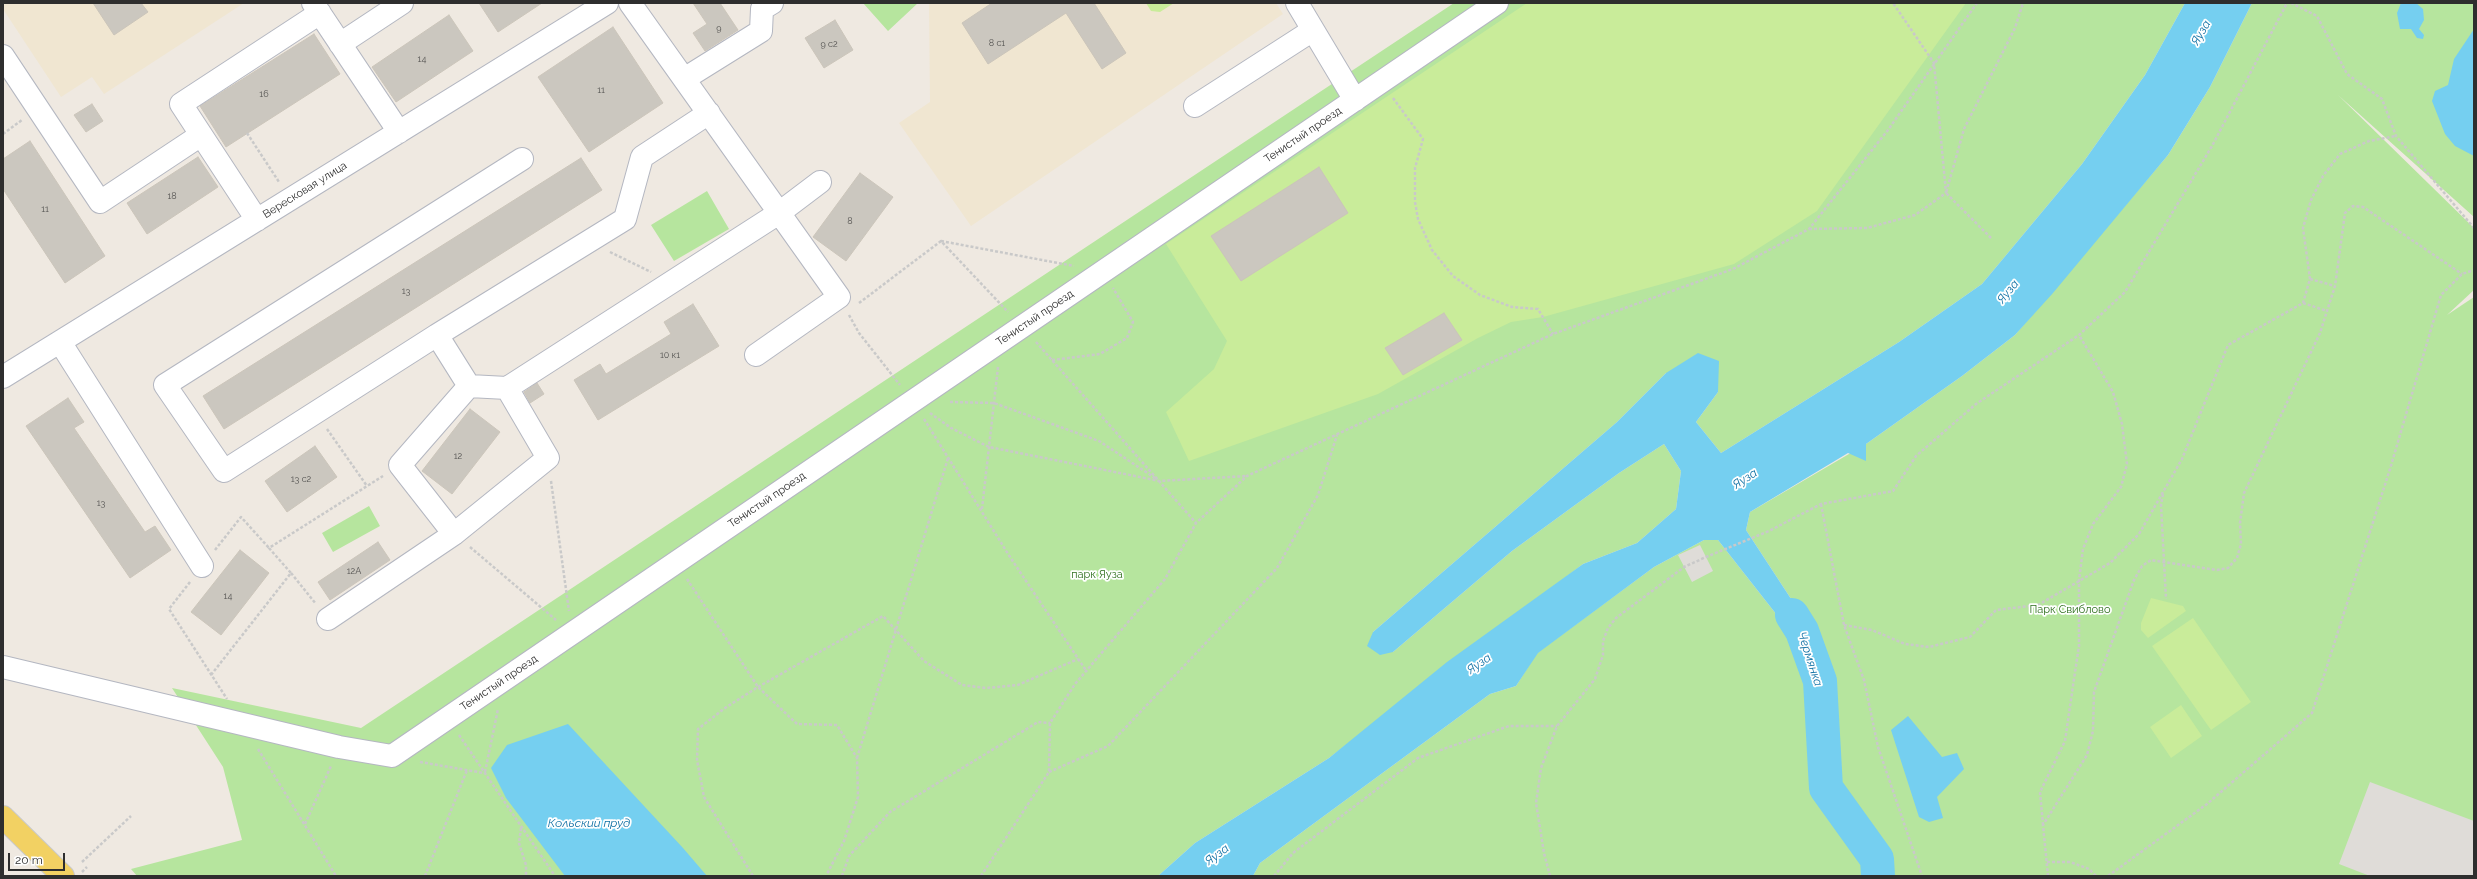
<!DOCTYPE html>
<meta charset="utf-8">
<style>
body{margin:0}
#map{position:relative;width:2477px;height:879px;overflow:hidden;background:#efe9e1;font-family:Raleway,sans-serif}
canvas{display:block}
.frame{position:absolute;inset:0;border:4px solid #2e2e2e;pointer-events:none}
.scale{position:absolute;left:8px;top:853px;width:57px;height:18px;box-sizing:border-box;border:2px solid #2e2e2e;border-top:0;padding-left:5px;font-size:12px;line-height:14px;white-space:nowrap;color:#2e2e2e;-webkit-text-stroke:3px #fff;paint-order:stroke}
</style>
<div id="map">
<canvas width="2477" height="879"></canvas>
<div class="frame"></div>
<div class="scale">20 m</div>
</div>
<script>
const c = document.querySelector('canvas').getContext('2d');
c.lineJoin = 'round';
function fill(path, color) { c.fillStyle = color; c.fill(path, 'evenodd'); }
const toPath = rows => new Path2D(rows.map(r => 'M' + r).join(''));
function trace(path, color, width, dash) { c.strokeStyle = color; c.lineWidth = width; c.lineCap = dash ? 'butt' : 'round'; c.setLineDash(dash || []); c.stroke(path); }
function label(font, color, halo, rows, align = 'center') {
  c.font = font + ' Raleway,sans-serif'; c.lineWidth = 3.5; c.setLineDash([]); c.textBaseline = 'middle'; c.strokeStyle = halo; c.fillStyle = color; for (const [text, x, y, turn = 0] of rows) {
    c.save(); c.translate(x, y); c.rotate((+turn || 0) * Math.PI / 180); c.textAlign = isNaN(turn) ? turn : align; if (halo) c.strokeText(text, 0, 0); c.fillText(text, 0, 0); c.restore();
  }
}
fill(toPath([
 [3,3,244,3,104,94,92,77,61,97,3,9],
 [929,3,1276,3,1283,14,971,226,899,123,930,102]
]), '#f0e6d1');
fill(toPath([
 [863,3,918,3,888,31],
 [1454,3,2185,3,2145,75,2082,164,1982,284,1899,342,1721,453,1696,422,1718,392,1666,373,1617,422,1373,632,1393,652,1512,551,1619,473,1664,444,1681,471,1676,509,1637,543,1583,564,1329,758,1195,843,1158,876,137,876,131,869,242,840,223,767,172,688,361,728],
 [2252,3,2474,3,2474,217,2338,95,2474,228,2474,290,2447,315,2474,297,2474,876,1253,876,1260,863,1490,694,1516,686,1537,653,1654,567,1704,540,1718,540,1780,619,1815,673,1797,608,1746,530,1750,512,1866,444,1962,376,2015,335,2168,155,2210,87],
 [707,191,729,229,674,261,651,225],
 [369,506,380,526,333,552,322,533]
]), '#b6e59e');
fill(toPath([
 [1146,3,1174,3,1160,12,1151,11],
 [1527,3,1966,3,1817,211,1734,264,1543,317,1511,322,1478,338,1378,394,1189,461,1166,412,1214,369,1227,341,1166,244],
 [2151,598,2183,606,2186,611,2148,638,2141,630,2141,623],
 [2193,618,2251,702,2211,730,2152,646],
 [2181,705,2202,736,2171,758,2150,727]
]), '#c9ec9a');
fill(toPath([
 [1700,545,1713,571,1692,582,1678,555],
 [2370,782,2474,821,2474,876,2370,876,2339,864]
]), '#dfdcd8');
fill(toPath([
 [2185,3,2252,3,2210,87,2168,155,2053,293,2015,335,1962,376,1866,444,1866,461,1848,453,1750,512,1746,530,1797,608,1816,674,1780,619,1718,540,1704,540,1654,567,1538,653,1516,686,1490,694,1260,863,1253,876,1158,876,1195,843,1329,758,1447,662,1583,564,1637,543,1676,509,1681,471,1664,444,1619,473,1512,551,1393,652,1380,655,1367,646,1373,632,1617,422,1666,373,1698,353,1719,361,1718,392,1696,422,1721,453,1899,342,1982,284,2082,164,2145,75],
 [2401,3,2416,3,2423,9,2424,20,2419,29,2424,35,2423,39,2417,38,2411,29,2400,29,2397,13],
 [2474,29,2474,156,2455,146,2445,134,2432,101,2435,91,2448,85,2454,59],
 [1908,716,1942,757,1957,753,1964,769,1937,797,1943,818,1929,822,1919,817,1891,730],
 [568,724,683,848,707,876,565,876,506,798,491,768,507,745]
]), '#75cff0');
trace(toPath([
 [1792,615,1802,631,1820,681,1826,788,1877,859,1878,876]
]), '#75cff0', 34);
const building = toPath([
 [93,3,141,3,148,12,114,35,93,3],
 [479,3,542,3,498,32,479,3],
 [693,3,720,3,738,30,705,51,693,33,707,24,693,3],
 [992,3,1094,3,1126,53,1102,69,1066,13,988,64,962,23,992,3],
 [449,15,473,51,396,102,372,67,449,15],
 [835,20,853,50,824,68,805,38,835,20],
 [613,27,663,103,589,152,538,77,613,27],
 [314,34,340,74,226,147,200,106,314,34],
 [92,104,103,121,86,132,74,115,92,104],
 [30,141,105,256,65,283,3,189,3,159,30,141],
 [198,157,218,187,147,234,127,203,198,157],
 [581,158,602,190,224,429,203,396,581,158],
 [1319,167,1348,213,1241,281,1211,236,1319,167],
 [860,173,893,197,846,261,813,237,860,173],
 [693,304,719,346,598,420,574,380,600,364,606,374,671,334,664,322,693,304],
 [1444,313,1462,340,1403,375,1385,348,1444,313],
 [537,383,544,394,530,403,524,392,537,383],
 [68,398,84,422,74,428,145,532,155,526,171,550,130,578,26,426,68,398],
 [470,409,500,432,452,494,422,471,470,409],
 [315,446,337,477,287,512,265,481,315,446],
 [378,542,390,560,330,600,318,582,378,542],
 [240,550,269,573,221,635,191,612,240,550]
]);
fill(building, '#cbc7bf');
trace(building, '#cbc5ba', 1);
const minor = toPath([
 [313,3,399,132],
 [630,3,839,297,756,355],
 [1297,3,1355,100],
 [340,44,402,3],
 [3,56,100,202,201,135],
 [684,79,761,31,762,9,772,3],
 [1195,106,1313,30],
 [709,113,642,157,625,219,437,335,469,386,507,388,779,213,820,182],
 [257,220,181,104,320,13],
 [437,335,224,471,165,385,522,159],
 [60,342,202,566],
 [3,377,607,3],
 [469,386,400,465,454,534,548,458,507,388],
 [328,619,454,534],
 [3,667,339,747,392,756,1497,3]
]);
const major = toPath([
 [3,817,63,876]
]);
trace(minor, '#b4b7c1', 24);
trace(major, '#c9c9c9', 24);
trace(toPath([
 [2291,3,2317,16,2347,74,2382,99,2396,136,2474,228],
 [1393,98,1423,139,1415,168,1415,202,1418,219,1432,250,1453,276,1480,295,1512,307,1538,309,1553,334],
 [247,133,279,182],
 [3,134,22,120],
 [1809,229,1867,228,1915,215,1946,193,1934,63,1893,3],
 [1991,238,1946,193,1964,129,2015,28,2023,3],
 [941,241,1074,266],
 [610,252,651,272],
 [2310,279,2335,286],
 [859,303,941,241,1008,312],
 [2303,303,2327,311],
 [849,315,859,333,900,385],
 [1036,342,1196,523],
 [1052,360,1100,354,1127,338,1133,322,1113,288],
 [950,402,994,403,1099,441,1155,478],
 [930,413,951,428,989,447,1130,475,1159,481,1247,476],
 [924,419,1010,557,1087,672],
 [327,429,367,486],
 [551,481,569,611],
 [2163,494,2161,505,2166,599],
 [1821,504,1844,625,1864,680,1878,747,1922,876],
 [982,509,998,367],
 [470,547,556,620],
 [215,550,241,517,269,548],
 [291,573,316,604],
 [687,579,758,687,797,724,837,725,857,758,858,797,844,841,826,876],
 [190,582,169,609,227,699],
 [1844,625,1872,630,1905,644,1929,647,1970,637,1996,610,2038,605,2110,563,2139,534,2182,459,2228,345,2303,303,2310,279,2303,228,2311,200,2323,176,2340,154,2369,141,2396,136],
 [211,675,291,573,269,548,383,476],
 [459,735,555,876],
 [258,749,336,876],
 [857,758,948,458],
 [420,762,484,773],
 [485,772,498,709],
 [1049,772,1108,746,1277,568,1318,495,1337,435],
 [305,824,331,766],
 [2043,825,2040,792,2065,741,2075,672,2079,646,2079,580,2083,549,2093,524,2121,487,2127,464,2122,424,2113,392,2079,335],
 [521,828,519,843,526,865,526,876],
 [82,862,131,816],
 [2047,862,2070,862,2089,869,2096,876],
 [82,872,87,867],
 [425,876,467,770],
 [753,876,704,797,697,760,698,729,725,708,758,687,883,616,924,661,962,685,986,688,1018,685,1078,659],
 [842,876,849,856,890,812,1038,722,1050,723],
 [981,876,1049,772,1050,723,1075,684,1165,579,1196,523,1247,476,1553,334,1733,269,1809,229,1888,130,1977,3],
 [1274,876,1293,853,1418,758,1509,726,1557,726],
 [1550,876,1544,853,1536,803,1541,768,1557,726,1595,679,1603,655,1603,641,1608,628,1616,618,1684,567,1706,557,1769,531,1821,504,1893,491,1916,456,1976,404,2079,335,2125,292,2212,146,2287,3],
 [2048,876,2043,825,2087,755,2093,731,2094,692,2134,580,2142,566,2151,560,2217,570,2228,568,2237,558,2241,544,2240,523,2244,493,2320,333,2335,286,2345,213,2353,206,2363,207,2462,274],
 [2108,876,2207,804,2312,713,2390,469,2441,295,2462,274,2474,270]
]), '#c9c9c9', 2.5, [3, 2]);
trace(minor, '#fff', 22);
trace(major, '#f2d163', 22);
label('9px', '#555452', null, [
 ["9",719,28],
 ["8 с1",997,43],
 ["9 с2",829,44],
 ["14",422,59],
 ["11",601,90],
 ["16",264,94],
 ["18",172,196],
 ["11",45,209],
 ["8",850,221],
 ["13",406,291],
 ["10 к1",670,355],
 ["12",458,456],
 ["13 с2",301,479],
 ["13",101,503],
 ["12А",354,571],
 ["14",228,596]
]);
label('11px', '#2e2e2e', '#fff', [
 ["Тенистый проезд",1303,135,-34],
 ["Вересковая улица",305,190,-32],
 ["Тенистый проезд",1035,318,-34],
 ["Тенистый проезд",767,500,-34],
 ["Тенистый проезд",499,683,-34]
]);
label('11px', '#2c6e1b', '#fff', [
 ["парк Яуза",1097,575],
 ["Парк Свиблово",2070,610]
]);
label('italic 12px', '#0d6fa3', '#fff', [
 ["Яуза",2201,33,-60],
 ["Яуза",2008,292,-51],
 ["Яуза",1745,479,-33],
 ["Чермянка",1810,659,72],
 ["Яуза",1479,664,-35],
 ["Кольский пруд",589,823],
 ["Яуза",1217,855,-37]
]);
</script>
